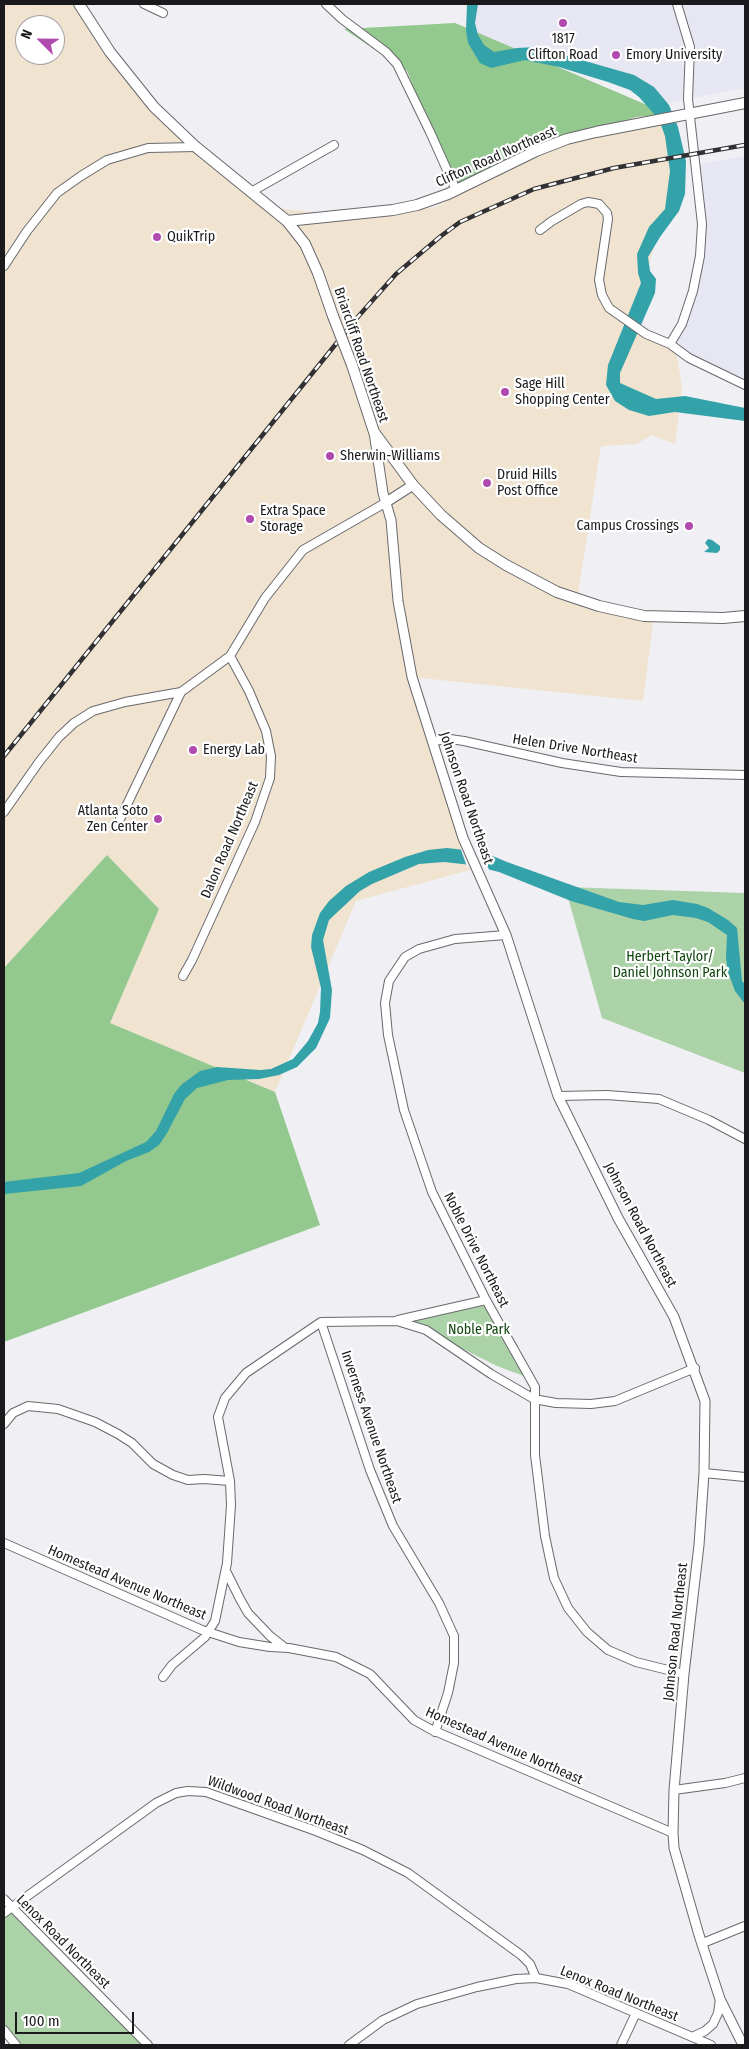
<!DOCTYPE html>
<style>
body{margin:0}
#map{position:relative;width:749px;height:2049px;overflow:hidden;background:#efeff4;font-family:"Fira Sans Condensed",sans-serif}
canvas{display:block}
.frame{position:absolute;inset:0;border:5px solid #1a1a1c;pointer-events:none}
.north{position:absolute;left:15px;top:15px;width:50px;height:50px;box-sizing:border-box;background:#fff;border:1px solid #a3a3a4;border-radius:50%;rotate:293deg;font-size:14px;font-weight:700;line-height:20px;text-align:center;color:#1a1a1c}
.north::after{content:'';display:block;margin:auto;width:18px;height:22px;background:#b04aae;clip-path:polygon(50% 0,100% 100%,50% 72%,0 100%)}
.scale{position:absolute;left:15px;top:2012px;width:119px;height:22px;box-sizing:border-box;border:2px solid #1a1a1c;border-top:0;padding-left:6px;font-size:15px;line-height:18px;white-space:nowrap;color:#1a1a1c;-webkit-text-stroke:4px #fff;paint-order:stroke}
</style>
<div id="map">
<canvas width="749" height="2049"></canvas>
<div class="frame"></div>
<div class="north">N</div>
<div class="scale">100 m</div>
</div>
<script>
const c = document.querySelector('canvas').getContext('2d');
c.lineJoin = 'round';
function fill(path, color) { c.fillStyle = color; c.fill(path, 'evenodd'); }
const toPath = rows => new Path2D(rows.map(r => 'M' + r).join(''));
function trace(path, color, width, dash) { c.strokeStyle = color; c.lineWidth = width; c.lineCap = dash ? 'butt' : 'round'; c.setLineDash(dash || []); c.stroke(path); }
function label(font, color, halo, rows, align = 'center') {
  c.font = font + ' "Fira Sans Condensed",sans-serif'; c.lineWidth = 4.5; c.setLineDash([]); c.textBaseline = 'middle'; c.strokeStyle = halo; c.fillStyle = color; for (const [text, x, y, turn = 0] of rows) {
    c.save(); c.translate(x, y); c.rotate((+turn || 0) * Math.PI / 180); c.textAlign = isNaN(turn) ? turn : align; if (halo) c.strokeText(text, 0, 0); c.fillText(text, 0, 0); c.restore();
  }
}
fill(toPath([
 [4,4,78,4,146,102,276,208,368,218,435,207,567,139,636,117,668,114,671,193,630,325,676,351,682,387,675,444,652,435,636,444,601,446,578,594,615,611,654,615,643,701,411,677,477,868,356,901,275,1092,110,1023,159,909,107,855,4,968],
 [25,25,55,25,55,55,25,55]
]), '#f0e4d0');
fill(toPath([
 [472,4,745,4,745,88,658,105,631,83,476,45],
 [745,156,745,385,670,344,682,324,700,256,695,165]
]), '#e7e6f3');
fill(toPath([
 [565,887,745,893,745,1073,602,1018],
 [491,1302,517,1344,529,1378,497,1366,407,1321],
 [13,1908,146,2045,16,2045,4,2027,4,1915]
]), '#acd2a8');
fill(toPath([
 [455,23,668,114,636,117,567,139,456,195,407,71,344,29],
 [107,855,159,909,110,1023,275,1092,320,1225,4,1342,4,968]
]), '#93c88e');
fill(toPath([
 [467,4,478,4,475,23,478,35,484,45,494,52,517,48,536,47,634,75,654,87,669,105,678,127,686,161,685,194,679,211,660,237,648,257,650,271,656,279,655,293,620,373,620,383,656,399,685,396,745,408,745,421,675,412,649,416,629,410,615,401,606,385,608,365,641,283,638,273,637,254,649,227,665,209,670,171,665,136,661,125,655,115,639,97,630,90,608,82,559,67,525,60,491,68,480,63,468,43,466,31],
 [708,539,712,540,720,546,720,550,717,553,704,552,709,548,705,543],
 [447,848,483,852,507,862,619,902,643,905,673,900,697,904,708,908,728,920,737,928,742,981,745,984,745,1004,735,991,728,972,726,958,727,935,708,922,696,918,673,915,644,921,633,919,571,901,499,872,471,865,444,862,419,864,372,884,360,891,329,920,323,940,332,990,330,1018,316,1048,297,1067,279,1075,259,1079,228,1080,197,1088,185,1099,167,1133,159,1145,149,1152,126,1161,81,1186,4,1194,4,1182,79,1173,146,1142,156,1131,174,1094,181,1085,200,1071,217,1067,260,1070,271,1069,293,1059,308,1041,318,1023,320,1012,321,988,311,947,312,935,320,913,329,901,346,886,369,872,405,857,428,850]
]), '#33a2a9');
fill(toPath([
 [460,847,482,849,490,873,467,867]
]), '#efeff4');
const minor = toPath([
 [144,4,163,13],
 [326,4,342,19,386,52,397,64,430,132,456,190],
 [251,192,334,145],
 [540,230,552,221,581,204,588,202,599,204,607,213,608,219,599,280,602,295,609,308,646,334,670,344,689,358,745,385],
 [4,266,27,231,57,193,81,176,107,160,148,148,196,147],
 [670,344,682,324,693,291,700,256,702,224,688,99,690,47,677,4],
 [432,741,450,739,464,741,562,763,621,772,745,775],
 [4,812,39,762,59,737,74,723,93,711,125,702,181,692,230,656,265,598,303,550,385,503],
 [120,819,181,692],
 [506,935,455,939,419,949,405,957,389,981,385,1003,388,1035,404,1110,432,1192,486,1300,535,1387,535,1455,545,1536,554,1578,568,1608,587,1632,608,1650,636,1662,684,1674],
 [183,976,192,960,255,822,270,778,271,756,266,731,249,691,230,656],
 [558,1096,607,1095,659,1099,709,1120,745,1139],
 [398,1320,486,1300],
 [321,1322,370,1470,393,1526,439,1603,454,1636,454,1663,448,1693,435,1732],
 [4,1424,13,1413,28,1406,58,1409,95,1422,118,1434,132,1443,153,1464,173,1475,188,1480,204,1479,230,1481],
 [704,1473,745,1477],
 [4,1543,202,1630,239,1642,270,1647,289,1648,336,1657,370,1674,414,1720,430,1729,673,1833],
 [226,1571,240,1599,248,1613,270,1636,284,1647],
 [163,1677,172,1665,205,1637,215,1621,227,1563,231,1505,230,1481,218,1417,225,1398,246,1373,321,1322,397,1321,426,1330,491,1374,534,1399,556,1403,591,1404,615,1401,695,1368],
 [674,1790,725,1783,745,1778],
 [4,1899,148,2045],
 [4,1913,156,1803,176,1793,188,1791,206,1792,316,1831,363,1850,408,1873,521,1955,530,1964,536,1978],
 [703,1943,745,1926],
 [4,2030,16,2045],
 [692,2037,705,2031,713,2024,718,2013,720,1999],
 [349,2045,383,2020,417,2004,477,1987,516,1979,536,1978,568,1984,711,2045],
 [621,2045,636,2013]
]);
const tertiary = toPath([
 [374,432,383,493,391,520,398,601,412,677,463,838,506,935,558,1096,618,1218,674,1317,705,1401,704,1473,699,1545,684,1674,674,1790,673,1833,674,1848,699,1935,720,1999,743,2045],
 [385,503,413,485]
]);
const secondary = toPath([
 [79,4,110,52,154,107,196,147,287,221,305,244,318,273,333,316],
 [287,221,393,210,417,205,448,194,536,151,567,139,596,132,745,103],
 [352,365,374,432,413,485,441,515,479,548,506,565,557,592,599,606,644,616,723,618,745,616]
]);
trace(minor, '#69686d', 10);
trace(tertiary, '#69686d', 11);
trace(secondary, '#69686d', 12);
trace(minor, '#fff', 8);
trace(tertiary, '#fff', 9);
trace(secondary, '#fff', 10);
const rail = toPath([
 [4,756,356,319,396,274,441,236,460,222,534,189,614,168,745,145]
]);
trace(rail, '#313133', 4.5);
trace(rail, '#fff', 2.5, [8]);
const secondaryBridge = toPath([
 [333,316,352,365]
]);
trace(secondaryBridge, '#69686d', 12, []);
trace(secondaryBridge, '#fff', 10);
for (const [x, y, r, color] of [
 [563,23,5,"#b04aae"],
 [616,55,5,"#b04aae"],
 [157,237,5,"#b04aae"],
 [505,392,5,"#b04aae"],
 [330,456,5,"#b04aae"],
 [487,483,5,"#b04aae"],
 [250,519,5,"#b04aae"],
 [689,526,5,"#b04aae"],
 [193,750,5,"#b04aae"],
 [158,819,5,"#b04aae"]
]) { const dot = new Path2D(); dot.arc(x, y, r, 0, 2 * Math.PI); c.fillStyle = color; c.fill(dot); trace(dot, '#fff', 2); }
label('14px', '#1a1a1c', '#fff', [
 ["1817",563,39,"center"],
 ["Clifton Road",563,55,"center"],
 ["Emory University",626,55],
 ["QuikTrip",167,237],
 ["Sage Hill",515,384],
 ["Shopping Center",515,400],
 ["Sherwin-Williams",340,456],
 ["Druid Hills",497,475],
 ["Post Office",497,491],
 ["Extra Space",260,511],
 ["Storage",260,527],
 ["Campus Crossings",679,526,"right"],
 ["Energy Lab",203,750],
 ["Atlanta Soto",148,811,"right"],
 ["Zen Center",148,827,"right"]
], 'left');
label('14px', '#1a1a1c', '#fff', [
 ["Clifton Road Northeast",496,157,-24],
 ["Briarcliff Road Northeast",361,355,71],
 ["Helen Drive Northeast",575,749,9],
 ["Johnson Road Northeast",466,798,71],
 ["Dalon Road Northeast",230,840,-67],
 ["Johnson Road Northeast",640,1225,62],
 ["Noble Drive Northeast",476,1250,63],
 ["Inverness Avenue Northeast",371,1427,71],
 ["Homestead Avenue Northeast",127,1583,23],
 ["Johnson Road Northeast",676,1632,-84],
 ["Homestead Avenue Northeast",504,1746,24],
 ["Wildwood Road Northeast",278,1806,20],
 ["Lenox Road Northeast",63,1942,45],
 ["Lenox Road Northeast",619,1994,22]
]);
label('14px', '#0f450c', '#fff', [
 ["Herbert Taylor/",670,957],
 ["Daniel Johnson Park",670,973],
 ["Noble Park",479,1330]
]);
</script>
